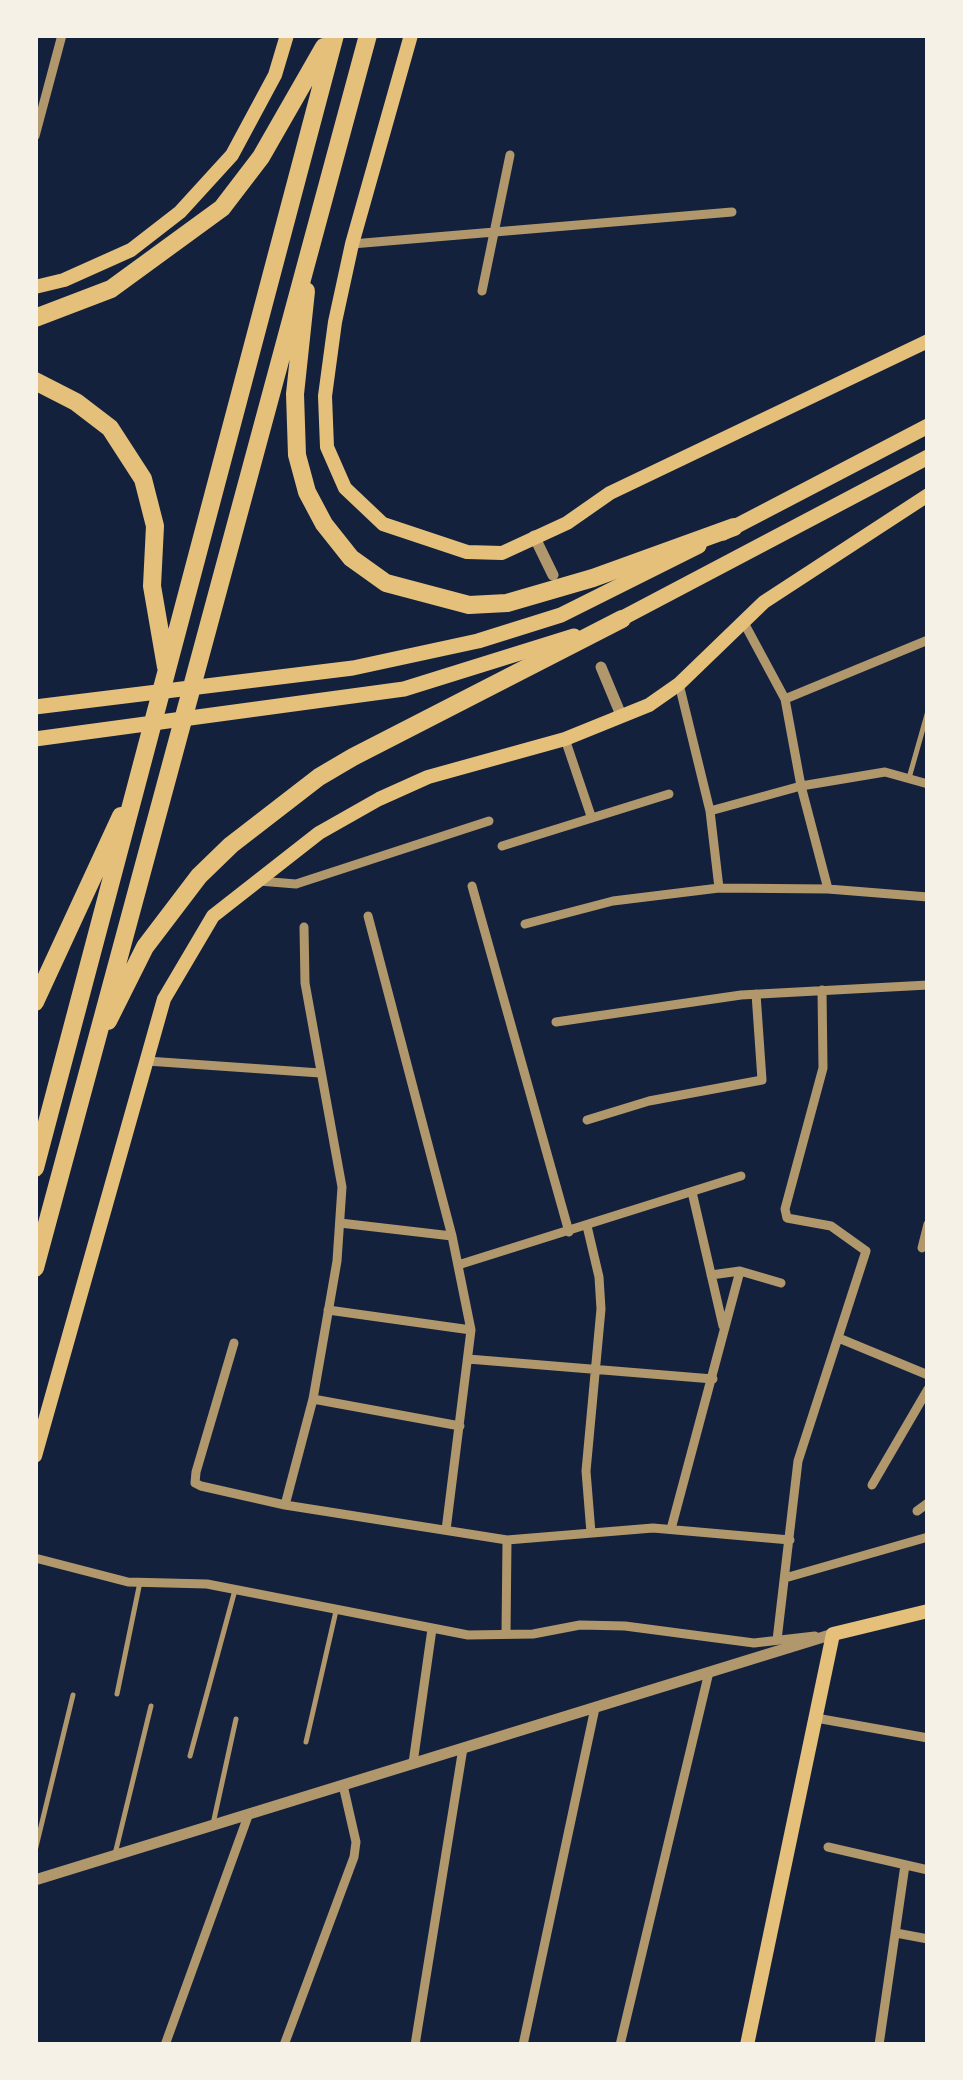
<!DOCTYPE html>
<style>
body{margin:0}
#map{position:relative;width:963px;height:2080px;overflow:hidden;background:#14213d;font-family:"Playfair Display",serif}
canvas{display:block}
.frame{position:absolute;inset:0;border:38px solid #f6f1e7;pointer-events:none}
</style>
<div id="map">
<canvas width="963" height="2080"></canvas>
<div class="frame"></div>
</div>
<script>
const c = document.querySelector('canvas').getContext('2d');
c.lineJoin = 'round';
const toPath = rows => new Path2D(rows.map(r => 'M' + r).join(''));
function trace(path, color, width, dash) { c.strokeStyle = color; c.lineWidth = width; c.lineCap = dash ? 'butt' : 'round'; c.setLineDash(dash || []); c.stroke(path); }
trace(toPath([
 [909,778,928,711],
 [117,1694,140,1582],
 [306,1742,336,1611],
 [190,1756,235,1590],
 [213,1824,236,1719],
 [35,1851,73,1695],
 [115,1854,151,1706]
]), '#b1986c', 5);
trace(toPath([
 [35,136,62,35],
 [352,244,732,212],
 [482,291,510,155],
 [743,621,785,699,801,786,828,889],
 [679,684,710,811,719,888],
 [785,699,928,640],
 [565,739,591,816],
 [710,811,801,786,885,772,928,784],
 [502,846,669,794],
 [259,881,296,884,489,821],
 [472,886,569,1232],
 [368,916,452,1236,471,1330,446,1530],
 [525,924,613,901,719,888,828,889,928,897],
 [556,1022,741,995,928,985],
 [147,1061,320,1073],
 [587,1120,649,1101,762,1080,756,994],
 [692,1192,723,1326],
 [340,1223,452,1236],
 [587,1226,599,1277,601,1309,586,1471,591,1533],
 [922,1248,928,1224],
 [458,1265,741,1176],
 [711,1275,740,1271,781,1283],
 [328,1310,471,1330],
 [841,1339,928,1375],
 [234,1343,196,1472,195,1483,201,1486,285,1505,507,1540,653,1528,790,1540],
 [468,1359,713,1379],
 [313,1399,460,1426],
 [872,1485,928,1389],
 [285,1505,313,1399,337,1261,342,1187,305,983,304,927],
 [917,1511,928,1503],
 [671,1529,740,1271],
 [35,1558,128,1582,207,1584,468,1635,533,1634,580,1625,625,1626,754,1643,815,1636],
 [785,1578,928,1537],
 [506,1634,507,1540],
 [777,1640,798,1461,866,1251,831,1226,787,1218,785,1209,823,1068,822,990],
 [816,1718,928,1738],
 [413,1763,432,1629],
 [828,1847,928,1870],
 [896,1933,928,1939],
 [165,2045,248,1816],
 [284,2045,354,1857,356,1842,343,1785],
 [415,2045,463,1748],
 [523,2045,595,1708],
 [620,2045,709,1672],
 [879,2045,905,1865]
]), '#b1986c', 9);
trace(toPath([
 [534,536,553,575],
 [601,667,621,715],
 [35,1880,833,1634]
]), '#b1986c', 11);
trace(toPath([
 [411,35,352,244,335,322,325,396,327,447,345,488,383,524,467,552,502,553,567,523,610,493,928,341],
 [35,287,64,280,131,250,180,212,232,155,275,75,287,35],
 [35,1456,164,999,213,916,319,833,379,799,428,777,565,739,649,705,679,684,764,602,928,495],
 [747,2045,833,1634,928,1611]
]), '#e5c07b', 14);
trace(toPath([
 [723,533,928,426],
 [615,622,928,457],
 [35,707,353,668,478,641,561,615,699,546],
 [35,739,404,689,574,636]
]), '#e5c07b', 15);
trace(toPath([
 [306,291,295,394,297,455,307,492,324,524,351,558,386,583,469,605,507,603,593,578,734,527],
 [35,318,111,289,222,208,261,157,324,47],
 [35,381,76,402,110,428,143,479,155,526,152,586,166,667],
 [35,1002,121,816],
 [108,1021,145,947,199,876,231,845,319,777,353,757,622,619],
 [35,1168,335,35],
 [35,1268,368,35]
]), '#e5c07b', 18);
</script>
